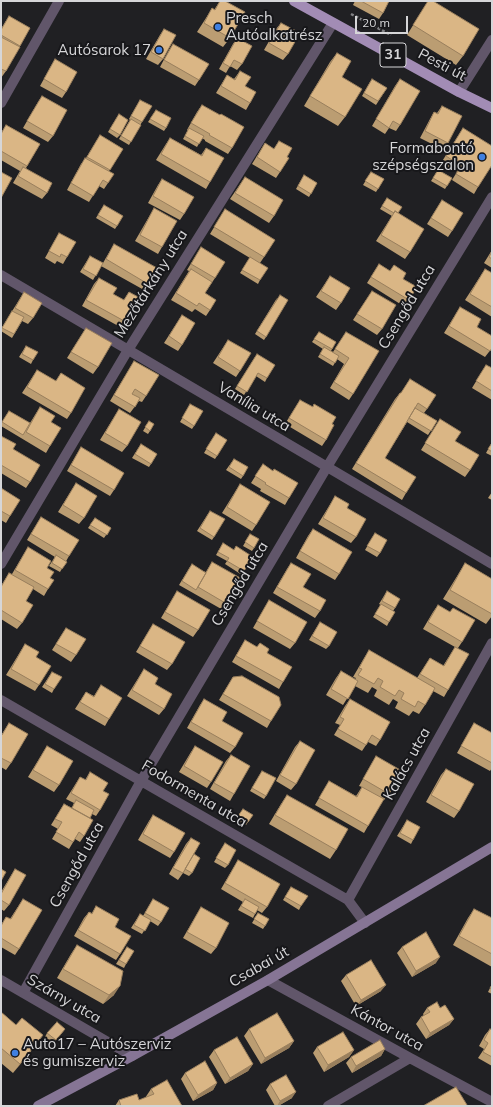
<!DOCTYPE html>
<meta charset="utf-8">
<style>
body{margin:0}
#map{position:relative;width:493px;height:1107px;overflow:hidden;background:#202023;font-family:Mulish,sans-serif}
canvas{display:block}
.frame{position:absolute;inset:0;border:2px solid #d6d6d8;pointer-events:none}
.scale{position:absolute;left:355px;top:16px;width:53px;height:18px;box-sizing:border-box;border:2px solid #d6d6d8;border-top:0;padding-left:5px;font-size:12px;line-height:14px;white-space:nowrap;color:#d6d6d8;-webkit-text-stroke:3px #17171a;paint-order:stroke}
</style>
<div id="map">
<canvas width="493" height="1107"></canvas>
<div class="frame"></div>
<div class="scale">20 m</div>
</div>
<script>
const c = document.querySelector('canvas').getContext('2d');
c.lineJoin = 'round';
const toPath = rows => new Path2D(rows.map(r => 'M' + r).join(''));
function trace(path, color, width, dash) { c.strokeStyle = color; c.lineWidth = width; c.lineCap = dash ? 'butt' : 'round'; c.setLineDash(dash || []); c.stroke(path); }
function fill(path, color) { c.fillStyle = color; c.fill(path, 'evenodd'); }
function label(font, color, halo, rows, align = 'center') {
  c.font = font + ' Mulish,sans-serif'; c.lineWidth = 4; c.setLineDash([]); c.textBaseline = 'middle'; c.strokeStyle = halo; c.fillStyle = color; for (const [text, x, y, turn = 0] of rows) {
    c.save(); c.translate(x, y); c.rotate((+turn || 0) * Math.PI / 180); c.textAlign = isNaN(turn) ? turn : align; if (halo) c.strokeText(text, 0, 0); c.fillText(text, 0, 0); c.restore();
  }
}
trace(toPath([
 [351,14,391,35]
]), '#828285', 2.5, [3, 2]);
trace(toPath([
 [459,92,492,40],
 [1,103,59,1],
 [1,275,492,564],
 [1,564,128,350,333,23],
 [1,700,141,781,348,900,365,923],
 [348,900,492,643],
 [1,980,132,1056],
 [268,980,410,1058,492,1102],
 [23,993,141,781,327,467,492,197],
 [328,1106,410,1058]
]), '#61566a', 10);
trace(toPath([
 [38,1106,132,1056,268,980,492,847]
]), '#867595', 10);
trace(toPath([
 [294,1,459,92,492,108]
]), '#a28cb5', 10);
fill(toPath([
 [220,1,230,38,223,47,197,32,206,18,212,8,214,10],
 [355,1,389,1,383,13,379,19,353,5],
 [428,1,463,56,456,65,407,35],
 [9,16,30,28,6,71,1,78,1,29],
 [281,23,288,54,283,60,264,50,276,29],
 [164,29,163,59,158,65,146,59,160,35],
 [237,38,242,64,237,70,230,66,226,73,219,69,233,44],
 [173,44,199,80,195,86,160,67,169,50],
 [337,53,342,77,345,117,338,126,304,106,330,62],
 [55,59,66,92,62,98,40,86,51,66],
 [240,71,245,86,250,103,246,110,216,93,227,75,234,79],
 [400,79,400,125,396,131,389,128,385,134,372,126,395,86],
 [370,82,387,88,376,105,362,96],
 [42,96,53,136,48,142,23,128,38,102],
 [140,100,142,122,129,145,119,139,130,120,129,119],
 [202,105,232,148,228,154,205,141,205,140,202,138,197,147,183,139,188,130,187,130,197,112],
 [442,106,448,143,444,150,420,138,430,119,434,112,437,113],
 [156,110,166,128,164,131,148,122],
 [119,114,120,135,117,138,108,132],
 [6,125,40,144,26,168,47,193,42,199,13,183,20,171,1,160,1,133],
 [463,128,478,187,474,194,452,180,457,172,441,163],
 [100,135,123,149,109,171,108,183,104,189,99,186,89,202,67,190,81,164,86,158],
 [170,138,201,155,206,148,210,182,206,189,156,160,166,144],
 [279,141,287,157,280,172,276,178,252,164,265,143,274,149],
 [438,170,452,178,445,189,431,181],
 [371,172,384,179,376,192,363,185],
 [304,175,317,183,309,197,296,189],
 [245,177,274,216,269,223,230,199],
 [162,179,184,214,180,220,148,203,158,185],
 [387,198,398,213,410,252,405,259,376,241,392,216,380,209],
 [442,200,452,231,448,237,427,224],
 [104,205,117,226,115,229,96,218],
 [154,208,162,247,158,254,135,241,150,215],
 [225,209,264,257,260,263,260,280,258,284,240,273,250,258,210,234],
 [59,233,67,257,63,264,57,261,55,264,45,258,55,240],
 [114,244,148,284,144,290,101,266,93,280,80,272,90,256,103,263],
 [201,247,215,278,205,293,210,310,206,316,195,309,192,312,171,300,189,271,187,270],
 [492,250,492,268,484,263],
 [379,264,403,279,409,300,405,307,367,283],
 [485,269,492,273,492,317,465,300],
 [330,276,341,303,336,310,316,297],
 [99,278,113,294,124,300,129,292,126,322,122,328,82,306,94,284],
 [372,291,382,329,377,335,353,320],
 [24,292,33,318,28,324,22,321,12,338,1,331,1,329],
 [277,298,266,337,264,340,255,334],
 [460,307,492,348,485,357,444,333],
 [182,315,182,345,178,351,164,343],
 [86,328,98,367,93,374,67,358],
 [319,332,336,342,331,351,333,352,346,332,353,394,349,400,330,388,344,364,337,359,333,366,318,357,323,349,312,342],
 [228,340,240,371,236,377,213,363],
 [26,346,33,360,31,364,19,357],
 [255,357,267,378,265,382,256,376,244,395,235,389],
 [134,361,146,396,142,402,139,401,130,413,110,401],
 [486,365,492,368,492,400,472,388],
 [37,370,56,381,61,373,71,413,67,419,22,393],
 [410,379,427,409,424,413,437,421,428,435,407,422,385,458,406,493,402,500,352,469,395,399,400,393,401,393],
 [300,400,312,407,314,404,332,424,326,440,322,446,285,424],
 [40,407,51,422,50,446,46,453,1,426,1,424,9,411,30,423],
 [188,408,194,426,192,429,180,422],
 [119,409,127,446,122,452,100,440],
 [440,419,455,441,470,470,465,477,421,450],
 [149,421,150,431,148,434,143,431],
 [216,433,217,456,215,459,204,453],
 [1,436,13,449,30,482,26,488,1,473],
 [492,442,492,456,486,453],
 [141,444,151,464,149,467,132,458],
 [81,447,114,490,110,496,67,471],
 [234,459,243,476,241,479,226,470],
 [263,464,289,498,285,505,260,491,261,489,251,483],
 [76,483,84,518,79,524,58,512],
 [240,484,256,525,252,531,222,513],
 [1,488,10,516,6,523,1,520],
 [492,492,492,500,488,498],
 [335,496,347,508,356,537,351,543,318,524,331,503],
 [208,514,214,537,212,540,197,531],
 [41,517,69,556,60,572,49,566,55,557,27,540],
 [95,518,111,528,104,538,88,528],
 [313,529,339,574,335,580,296,558,308,536],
 [375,533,380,553,377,557,365,550],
 [250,534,254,548,252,551,243,546],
 [223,543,234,550,244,571,242,575,225,564,227,561,216,555],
 [28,547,47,568,50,578,48,589,44,596,33,589,26,601,22,623,17,629,1,619,1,586,9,573,12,574],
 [212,562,227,604,223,610,179,585,190,567,206,572],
 [291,563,303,587,320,611,315,618,273,593,287,569],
 [465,563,492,579,492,616,486,624,443,599,459,573],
 [177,591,198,630,193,637,161,618],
 [387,591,395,608,393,611,389,622,387,626,373,617,381,605,379,604],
 [269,600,295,643,290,649,253,628],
 [438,605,450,612,453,608,462,642,458,648,448,690,444,697,433,691,425,705,419,714,413,711,409,716,395,708,398,702,393,699,389,705,374,696,377,690,372,687,368,693,355,686,343,705,326,695,336,678,341,671,355,679,356,678,353,677,363,660,369,650,417,678,430,658,443,666,455,647,423,629,433,612],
 [320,622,329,646,326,649,309,640],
 [153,624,172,664,167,670,136,652],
 [66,628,76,655,71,662,52,650],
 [245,640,257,647,260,643,267,653,283,682,279,689,232,662],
 [25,644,36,657,39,685,35,691,6,675],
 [144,669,155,684,164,709,159,715,127,696],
 [52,672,54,689,52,693,42,687],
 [233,677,271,721,267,728,219,700],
 [101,685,109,719,105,726,75,709,86,692,94,696],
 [204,699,222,721,235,747,230,753,187,728,200,705],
 [350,699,380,740,376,746,368,742,362,751,334,735,340,725,335,723,345,706],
 [9,723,11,763,6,770,1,767,1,734,2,734],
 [474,723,492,733,492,768,490,771,457,753,470,730],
 [300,741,296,784,291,790,276,781,295,747],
 [47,746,59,785,54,792,28,777],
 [195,746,211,782,207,788,179,772,191,752],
 [231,755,234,794,230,801,210,789,226,761],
 [376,756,389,794,384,800,383,800,368,826,364,833,315,805,329,781,356,796,362,787,359,786,372,763],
 [446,769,459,811,454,818,426,802,441,775],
 [262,771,266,796,264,799,250,791],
 [90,772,103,791,100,810,96,816,92,814,90,818,84,836,80,842,75,839,69,849,52,839,58,829,51,825,64,804,72,808,74,803,66,799,80,777,85,780],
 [287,795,336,850,330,859,269,824,281,804],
 [243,809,248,822,246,825,236,820],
 [153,815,174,852,170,858,138,840,149,821],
 [407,820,413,840,411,844,397,836],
 [191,838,194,854,192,873,189,876,183,873,178,880,169,874,186,844],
 [225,843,228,865,225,868,214,862],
 [238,860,267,907,262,913,257,910,253,918,238,910,243,902,221,889],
 [15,869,9,905,4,911,1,909,1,892],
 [291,887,301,906,299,910,283,900],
 [23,899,19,949,15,955,1,947,1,925,6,917,10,919],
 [153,899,161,922,158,926,150,921,142,934,131,928,140,914,143,916],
 [96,906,115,927,120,954,116,960,74,936,84,918,89,912,92,913],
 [201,907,216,948,211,954,183,938,197,914],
 [474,909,492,918,492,967,453,945,468,918],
 [258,913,265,926,263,929,252,923],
 [77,945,114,995,103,1004,57,978,71,954],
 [127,947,126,964,124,968,116,964],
 [402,947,436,963,412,977,397,953],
 [346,975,381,991,356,1006,341,981],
 [492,984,492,994,488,992],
 [427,1008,440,1008,454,1019,449,1025,426,1039,416,1024,421,1017,424,1016,423,1014],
 [1,1012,37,1044,13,1073,1,1063],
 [65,1029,53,1044,45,1037,47,1033],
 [249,1029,294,1041,289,1048,261,1064,244,1036],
 [490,1029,492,1030,492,1066,478,1058,484,1049,479,1046,485,1035],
 [317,1047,354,1050,349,1057,324,1072,313,1053],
 [385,1049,381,1056,352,1073,346,1063,351,1057],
 [214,1050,253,1064,248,1071,225,1084,209,1057],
 [185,1073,217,1083,213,1090,193,1101,181,1079],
 [270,1084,292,1098,278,1106,275,1106,266,1090],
 [151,1089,182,1106,115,1106,119,1100,139,1100,145,1098]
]), '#bb9d72');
fill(toPath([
 [440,957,436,963,412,977,416,971],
 [386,985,381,991,356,1006,361,1000],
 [120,986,114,995,103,1004,109,995],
 [454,1019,449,1025,426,1039,430,1033],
 [43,1035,37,1044,13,1073,20,1064],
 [294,1041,289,1048,261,1064,265,1058],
 [385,1049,381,1056,352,1073,356,1066],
 [354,1050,349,1057,324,1072,328,1065],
 [253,1064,248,1071,225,1084,230,1078],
 [217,1083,213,1090,193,1101,198,1095],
 [296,1092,292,1098,278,1106,277,1106,280,1101]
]), '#997f5d');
const building = toPath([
 [220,1,225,1,245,12,230,38,204,23,212,8,215,10,220,1],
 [361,1,389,1,383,13,361,1],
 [428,1,433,1,479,29,463,56,413,25,428,1],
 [9,16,30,28,20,46,1,35,1,30,9,16],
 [281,23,300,33,288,54,269,43,281,23],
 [164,29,176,35,163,59,151,52,164,29],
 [1,37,20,47,6,71,1,69,1,37],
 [237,38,252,46,242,64,234,60,230,67,223,63,237,38],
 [173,44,209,64,199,80,164,60,173,44],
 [337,53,351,61,342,77,362,89,345,117,310,96,337,53],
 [55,59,77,72,66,92,44,79,55,59],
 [240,71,251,77,245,86,256,92,250,103,221,86,227,75,235,80,240,71],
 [372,79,387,88,378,101,364,93,372,79],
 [400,79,420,91,400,125,393,121,389,128,376,119,400,79],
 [42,96,67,110,53,136,27,121,42,96],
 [140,100,152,106,142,122,131,116,140,100],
 [202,105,220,115,221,114,244,127,232,148,209,135,210,134,191,123,202,105],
 [442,106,462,116,448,143,425,131,434,112,438,114,442,106],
 [156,110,171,118,166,128,150,119,156,110],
 [119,114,128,120,120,135,110,129,119,114],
 [131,119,141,125,131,142,121,136,131,119],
 [6,125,40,144,27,166,1,151,1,134,6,125],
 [189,128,204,136,199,144,185,136,189,128],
 [463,128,492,146,492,165,478,187,456,174,461,166,446,156,463,128],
 [100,135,123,149,110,170,87,157,100,135],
 [170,138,202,156,206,148,224,158,210,182,161,154,170,138],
 [279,141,292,148,287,157,289,158,280,172,257,157,265,143,274,149,279,141],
 [85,158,114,174,108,183,103,180,93,196,71,183,85,158],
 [23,167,52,183,47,193,18,176,23,167],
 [438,170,452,178,447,186,433,178,438,170],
 [1,172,12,178,1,198,1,172],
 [371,172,384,179,378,189,365,181,371,172],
 [304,175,317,183,311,194,298,186,304,175],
 [245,177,283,200,274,216,235,193,245,177],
 [162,179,194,197,184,214,153,196,162,179],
 [387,198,402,207,398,213,395,211,394,213,382,206,387,198],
 [442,200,463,213,452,231,431,218,442,200],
 [104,205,123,216,117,226,98,215,104,205],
 [154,208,177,221,162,247,140,235,154,208],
 [225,209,275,240,264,257,214,227,225,209],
 [395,211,424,229,410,252,381,235,395,211],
 [59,233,76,242,67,257,61,254,60,257,49,251,59,233],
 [114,244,157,268,148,284,106,259,114,244],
 [201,247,225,262,215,278,191,264,201,247],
 [492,251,492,259,489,257,492,251],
 [90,256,103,263,96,276,83,269,90,256],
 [250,257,268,268,260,280,242,270,250,257],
 [379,264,390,271,394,265,406,273,403,279,417,287,409,300,371,277,379,264],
 [191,269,212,282,205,293,216,300,210,310,199,303,197,306,176,293,191,269],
 [485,269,492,273,492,307,470,294,485,269],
 [330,276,350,288,341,303,321,291,330,276],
 [99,278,117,288,113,294,124,300,129,292,140,298,126,322,86,300,99,278],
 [372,291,396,305,382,329,357,314,372,291],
 [24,292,42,303,33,318,15,308,24,292],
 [280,295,288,300,266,337,257,331,280,295],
 [460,307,481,319,477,327,492,336,492,348,490,351,449,326,460,307],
 [12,311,24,317,14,334,2,328,12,311],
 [182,315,195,323,182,345,169,336,182,315],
 [86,328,112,343,98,367,71,352,86,328],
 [319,332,336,342,332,349,314,339,319,332],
 [346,332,379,351,353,394,334,382,349,358,335,349,346,332],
 [228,340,251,353,240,371,218,357,228,340],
 [26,346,38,352,33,360,22,354,26,346],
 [324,347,339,356,335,363,320,354,324,347],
 [257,354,275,365,267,378,258,373,247,392,237,386,257,354],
 [134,361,159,375,146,396,135,389,132,394,140,398,135,407,114,395,134,361],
 [486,365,492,368,492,391,476,381,486,365],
 [37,370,56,381,61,373,85,388,71,413,27,387,37,370],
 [410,379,436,395,427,409,418,403,385,458,416,477,406,493,356,463,400,393,401,393,410,379],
 [300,400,313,407,314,404,336,417,332,424,334,425,326,440,289,418,300,400],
 [190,404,203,411,194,426,182,418,190,404],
 [40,407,55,416,51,422,61,428,50,446,26,432,40,407],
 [415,408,437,421,431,431,409,418,415,408],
 [119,409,141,422,127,446,105,433,119,409],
 [9,411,30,423,23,435,2,422,9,411],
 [440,419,461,432,455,441,479,455,470,470,425,443,440,419],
 [149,421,154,424,150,431,145,427,149,421],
 [216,433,227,440,217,456,206,449,216,433],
 [1,436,16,444,13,449,40,465,30,482,1,465,1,436],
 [492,443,492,452,488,449,492,443],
 [141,444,157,454,151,464,135,454,141,444],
 [81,447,124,473,114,490,71,465,81,447],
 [234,459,248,467,243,476,229,467,234,459],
 [263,464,273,471,274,469,298,483,289,498,265,484,266,483,255,476,263,464],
 [76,483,97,496,84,518,63,505,76,483],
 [240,484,270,502,256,525,227,507,240,484],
 [1,488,20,500,10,516,1,511,1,488],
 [335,496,349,504,347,508,366,519,356,537,323,518,335,496],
 [210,511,225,519,214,537,200,528,210,511],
 [41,517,79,540,69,556,31,534,41,517],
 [95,518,111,528,107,535,90,525,95,518],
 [313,529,352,552,339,574,300,551,313,529],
 [375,533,387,540,380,553,367,546,375,533],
 [250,534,259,539,254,548,245,542,250,534],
 [223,543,234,550,236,546,253,557,244,571,227,561,229,558,218,552,223,543],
 [28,547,51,561,47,568,54,572,50,578,54,580,48,589,15,570,28,547],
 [56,555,67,562,62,569,52,563,56,555],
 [212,562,242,579,227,604,198,587,212,562],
 [291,563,311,574,303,587,326,600,320,611,277,587,291,563],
 [465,563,492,579,492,614,450,590,465,563],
 [192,564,206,573,196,590,182,581,192,564],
 [9,573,34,587,26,601,33,605,22,623,1,610,1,587,9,573],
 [177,591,210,610,198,630,165,612,177,591],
 [387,591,400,599,395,608,382,601,387,591],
 [269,600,307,622,295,643,257,621,269,600],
 [381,604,395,612,389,622,375,614,381,604],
 [438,605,450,612,453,608,475,620,462,642,428,622,438,605],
 [320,622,337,632,329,646,312,636,320,622],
 [153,624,185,642,172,664,140,646,153,624],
 [66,628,86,639,76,655,56,644,66,628],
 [245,640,257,647,260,643,269,649,267,653,292,667,283,682,236,656,245,640],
 [25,644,39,652,36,657,51,666,39,685,11,669,25,644],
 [455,647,469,654,448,690,420,674,430,658,444,666,455,647],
 [369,650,435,688,425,705,418,701,415,707,401,699,404,693,399,690,395,696,380,687,383,681,378,678,374,684,358,675,362,669,359,668,369,650],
 [144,669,158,678,155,684,172,694,164,709,132,690,144,669],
 [341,671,358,681,348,699,331,689,341,671],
 [52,672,62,677,54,689,45,684,52,672],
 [242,676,279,697,281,705,271,721,223,694,233,677,242,676],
 [101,685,122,698,109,719,80,702,86,692,94,697,101,685],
 [204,699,227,712,222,721,243,733,235,747,191,722,204,699],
 [350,699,390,722,380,740,372,735,366,745,338,729,344,719,340,717,350,699],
 [9,723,28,734,11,763,1,758,1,734,2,735,9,723],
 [474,723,492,733,492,763,461,746,474,723],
 [300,741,315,750,296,784,280,775,300,741],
 [47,746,73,761,59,785,33,770,47,746],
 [195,746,223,762,211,782,184,766,195,746],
 [231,755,250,766,234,794,214,783,231,755],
 [376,756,402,771,389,794,363,779,376,756],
 [446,769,474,784,459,811,431,795,446,769],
 [262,771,276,778,266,796,252,788,262,771],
 [90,772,108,783,103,791,109,794,100,810,71,793,80,777,86,780,90,772],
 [329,781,357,797,362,787,384,799,368,826,319,798,329,781],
 [287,795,348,829,336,850,275,815,287,795],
 [76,800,94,810,90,818,72,808,76,800],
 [64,804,93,820,84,836,79,832,73,842,56,832,62,822,55,819,64,804],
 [243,809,253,815,248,822,238,816,243,809],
 [153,815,185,833,174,852,143,834,153,815],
 [407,820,420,827,413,840,400,833,407,820],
 [191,838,200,843,183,873,173,868,191,838],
 [225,843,236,850,228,865,216,858,225,843],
 [194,854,200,858,192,873,185,869,194,854],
 [238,860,280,884,267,907,225,883,238,860],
 [1,869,6,872,1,881,1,869],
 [15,869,26,875,9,905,1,900,1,894,15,869],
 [291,887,308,896,301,906,285,897,291,887],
 [23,899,42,910,19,949,1,938,1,926,6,917,11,919,23,899],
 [153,899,169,908,161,922,145,913,153,899],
 [245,899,259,907,255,914,241,906,245,899],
 [96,906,119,919,115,927,131,936,120,954,78,930,89,912,92,914,96,906],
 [201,907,229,923,216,948,187,932,201,907],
 [474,909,492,918,492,954,459,936,474,909],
 [258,913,269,919,265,926,254,919,258,913],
 [140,914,151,920,145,931,134,925,140,914],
 [426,932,440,957,416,971,402,947,426,932],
 [77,945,123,971,120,986,109,995,63,969,77,945],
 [127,947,134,951,126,964,119,960,127,947],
 [371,960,386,985,361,1000,346,975,371,960],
 [492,985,492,990,490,988,492,985],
 [437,1002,440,1008,445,1005,454,1019,430,1033,421,1017,430,1012,427,1008,437,1002],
 [1,1012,16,1025,22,1018,43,1035,20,1064,1,1048,1,1012],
 [277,1013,294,1041,265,1058,249,1029,277,1013],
 [57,1022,65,1029,56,1040,47,1033,57,1022],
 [490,1029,492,1030,492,1057,483,1052,488,1043,484,1040,490,1029],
 [343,1032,354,1050,328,1065,317,1047,343,1032],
 [237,1037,253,1064,230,1078,214,1050,237,1037],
 [380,1040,385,1049,356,1066,351,1057,380,1040],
 [205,1061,217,1083,198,1095,185,1073,205,1061],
 [286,1075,296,1092,280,1101,270,1084,286,1075],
 [167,1080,182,1106,121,1106,119,1100,137,1094,139,1100,154,1094,151,1089,167,1080],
 [456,1087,467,1105,465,1106,423,1106,456,1087]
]);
fill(building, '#dab685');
trace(building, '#997f5d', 1);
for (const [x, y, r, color] of [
 [218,27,4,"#3f7fe0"],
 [159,50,4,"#3f7fe0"],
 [482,157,4,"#3f7fe0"],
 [15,1053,4,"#3f7fe0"]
]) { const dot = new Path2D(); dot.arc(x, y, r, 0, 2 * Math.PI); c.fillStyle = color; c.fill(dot); trace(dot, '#17171a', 1.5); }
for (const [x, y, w] of [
 [393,55,26]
]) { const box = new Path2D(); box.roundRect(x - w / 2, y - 12, w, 24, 3); c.fillStyle = '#17171a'; c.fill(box); trace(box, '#d6d6d8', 1); }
label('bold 14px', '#d6d6d8', null, [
 ["31",393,55]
]);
label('15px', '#d6d6d8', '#17171a', [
 ["Presch",226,18],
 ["Autóalkatrész",226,35],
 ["Autósarok 17",151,50,"right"],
 ["Formabontó",474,148,"right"],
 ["szépségszalon",474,165,"right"],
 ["Auto17 – Autószerviz",23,1044],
 ["és gumiszerviz",23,1061]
], 'left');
label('15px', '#d6d6d8', '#17171a', [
 ["Pesti út",442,65,28],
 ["Mezőtárkány utca",151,284,-58],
 ["Csengőd utca",407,307,-59],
 ["Vanília utca",254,407,31],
 ["Csengőd utca",240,584,-59],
 ["Kalács utca",407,764,-61],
 ["Fodormenta utca",194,794,30],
 ["Csengőd utca",77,865,-61],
 ["Csabai út",259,967,-30],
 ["Szárny utca",64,999,30],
 ["Kántor utca",387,1028,29]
]);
</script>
